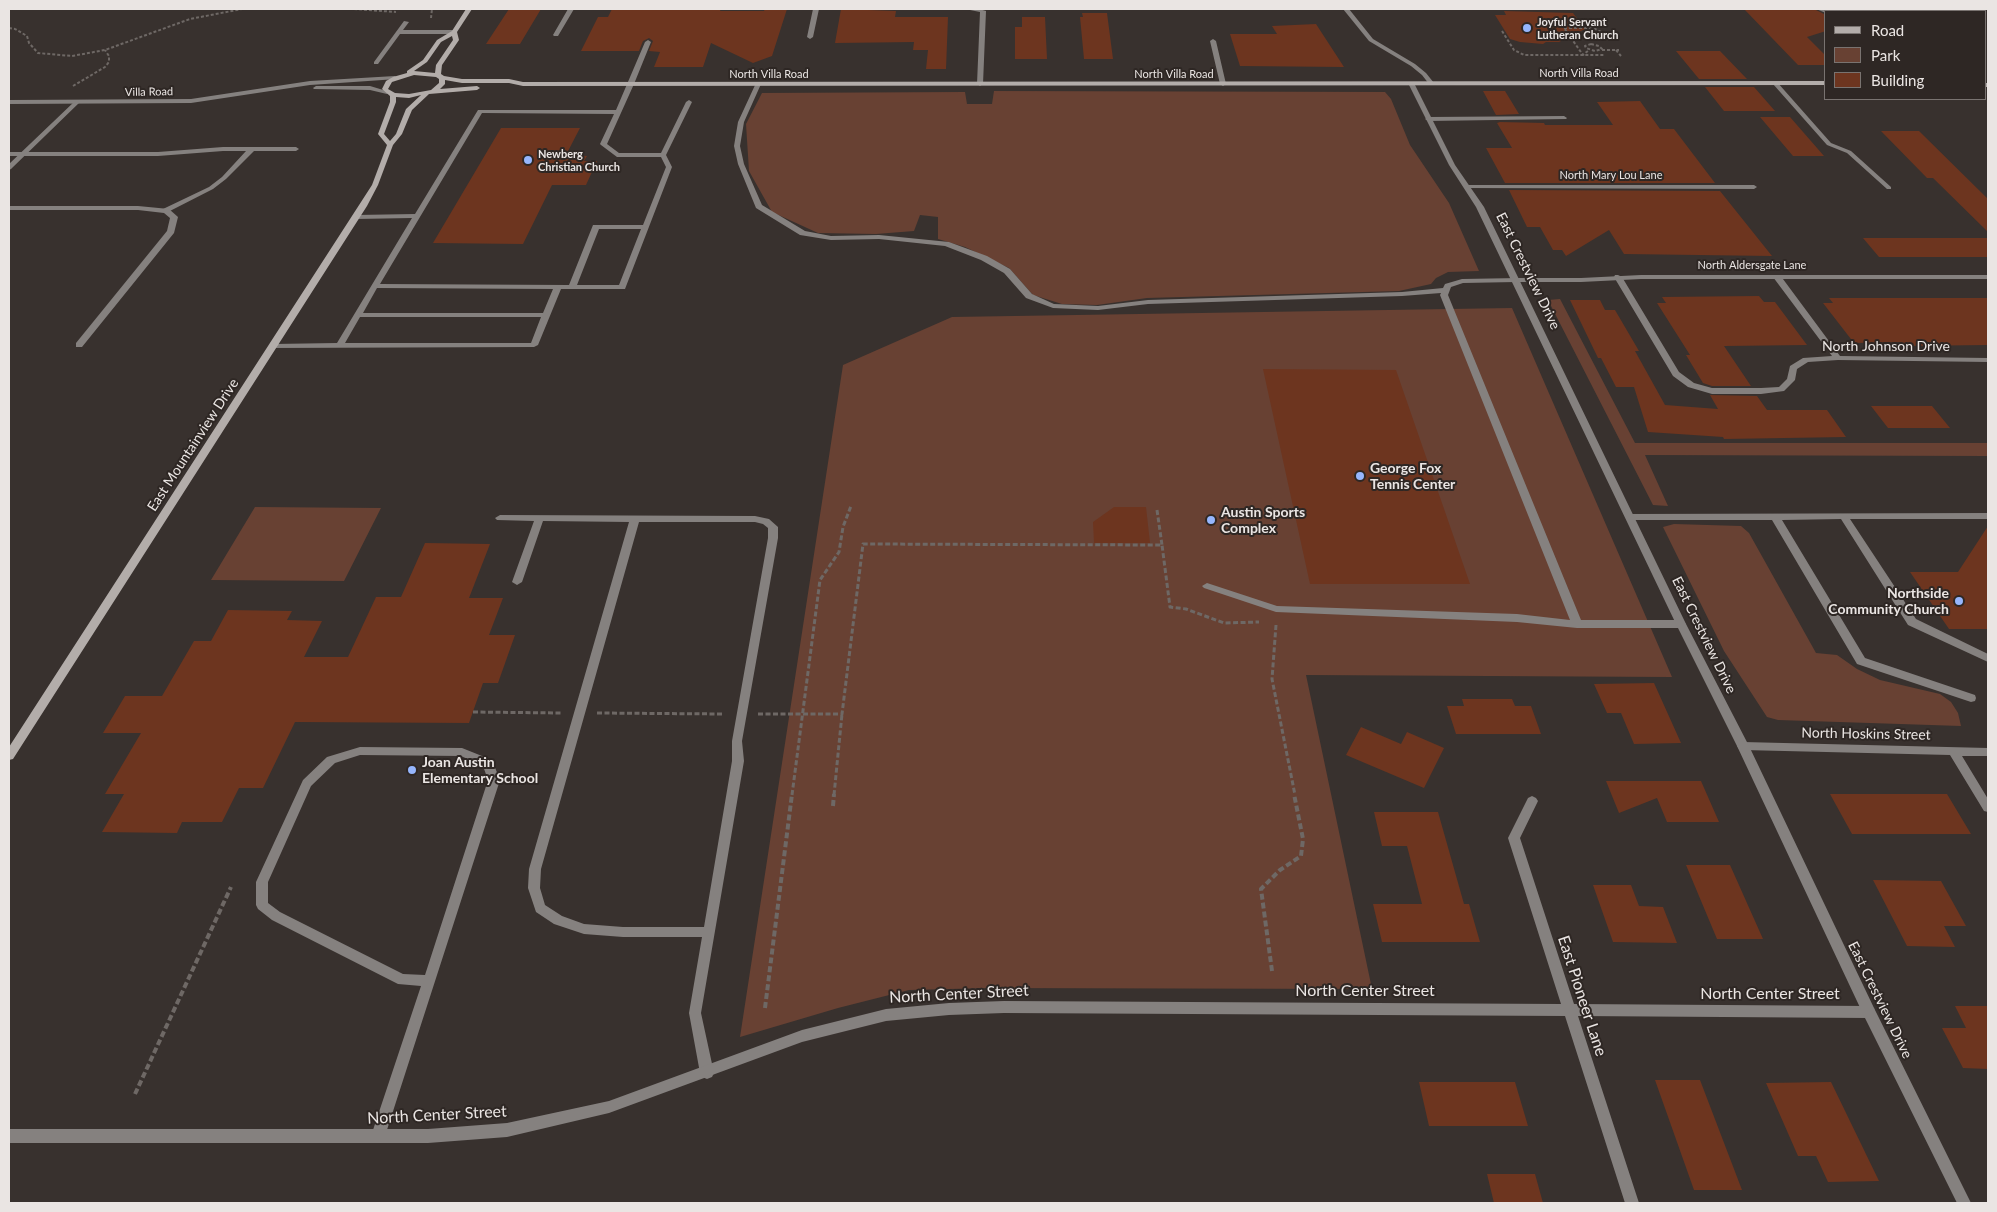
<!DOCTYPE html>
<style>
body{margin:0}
#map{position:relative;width:1997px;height:1212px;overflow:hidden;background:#38312e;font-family:Lato,sans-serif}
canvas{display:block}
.frame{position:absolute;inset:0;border:10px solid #eae5e3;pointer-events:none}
.legend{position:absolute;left:1824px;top:10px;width:162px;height:90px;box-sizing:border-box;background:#2e2724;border:1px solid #797370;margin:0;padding:6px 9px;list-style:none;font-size:15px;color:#eae5e3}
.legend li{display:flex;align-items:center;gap:10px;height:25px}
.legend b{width:25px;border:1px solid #797370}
</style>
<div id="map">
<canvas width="1997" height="1212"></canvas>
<div class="frame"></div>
<ul class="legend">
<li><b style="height:6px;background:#b3adaa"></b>Road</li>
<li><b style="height:14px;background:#684133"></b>Park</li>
<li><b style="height:14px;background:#6d351f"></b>Building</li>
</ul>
</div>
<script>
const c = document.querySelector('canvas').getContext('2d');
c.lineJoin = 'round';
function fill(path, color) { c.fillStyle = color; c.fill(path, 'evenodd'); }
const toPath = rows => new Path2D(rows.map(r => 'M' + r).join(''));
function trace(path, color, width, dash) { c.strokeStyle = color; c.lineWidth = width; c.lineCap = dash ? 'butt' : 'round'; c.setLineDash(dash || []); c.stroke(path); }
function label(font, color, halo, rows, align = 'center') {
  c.font = font + ' Lato,sans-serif'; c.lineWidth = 4; c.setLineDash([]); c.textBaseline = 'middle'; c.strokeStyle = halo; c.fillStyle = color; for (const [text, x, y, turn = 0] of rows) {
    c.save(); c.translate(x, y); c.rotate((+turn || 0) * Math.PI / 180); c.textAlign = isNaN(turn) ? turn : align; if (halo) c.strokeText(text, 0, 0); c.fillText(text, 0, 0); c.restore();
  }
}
fill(toPath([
 [994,91,1385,92,1391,99,1410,145,1449,203,1479,271,1448,272,1436,278,1431,284,1399,291,1147,298,1097,305,1062,304,1033,295,1009,268,965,247,938,239,938,217,920,215,914,231,876,234,818,233,772,212,749,171,746,124,762,93,965,92,967,104,992,104],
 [1560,299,1635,443,1988,443,1988,456,1645,455,1668,506,1653,505,1548,300],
 [1512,308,1672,677,1306,675,1372,989,989,988,909,990,838,1008,740,1037,843,365,952,317],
 [255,507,381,508,344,581,211,580],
 [1674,524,1741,526,1749,533,1816,653,1837,655,1857,669,1880,680,1940,694,1951,702,1958,713,1961,726,1778,720,1767,717,1724,651,1663,527]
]), '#684133');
fill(toPath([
 [509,9,541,9,520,44,486,44],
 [612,9,721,9,720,11,764,11,765,9,787,9,772,56,753,63,711,43,703,67,654,67,660,52,649,51,653,41,649,38,643,41,639,51,581,51,598,17,608,17],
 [841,9,896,11,895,17,948,17,946,69,926,69,928,50,913,50,914,42,835,43],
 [1744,9,1814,9,1826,15,1826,31,1807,37,1826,56,1826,65,1798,65],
 [1504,11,1573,13,1585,29,1559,42,1546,42,1543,44,1520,42,1510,39,1495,15,1506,15],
 [1082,13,1107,13,1113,59,1084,59,1080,17,1083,17],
 [1022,17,1045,17,1047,59,1015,59,1015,27,1022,27],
 [1316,24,1344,67,1240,66,1230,34,1277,34,1272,26],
 [1676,51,1720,51,1747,79,1699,79],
 [1705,87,1754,87,1775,111,1724,111],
 [1483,91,1505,91,1519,114,1496,115],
 [1640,101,1660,129,1674,129,1715,183,1505,183,1486,148,1512,148,1497,123,1500,122,1544,123,1545,125,1613,125,1597,102],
 [1760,117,1790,117,1824,156,1793,156],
 [501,128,580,128,566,155,587,156,584,161,597,161,586,185,552,185,523,244,433,243],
 [1881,131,1919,131,1988,199,1988,232,1933,178,1927,178],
 [1509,190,1720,191,1772,256,1624,254,1609,230,1566,256,1562,250,1553,250,1540,227,1527,227],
 [1863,238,1988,238,1988,257,1879,257],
 [1759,296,1764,302,1775,302,1807,345,1724,346,1751,386,1712,386,1703,383,1686,355,1690,355,1657,303,1666,303,1662,297],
 [1829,298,1988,298,1988,345,1903,346,1900,342,1854,343,1823,303,1833,303],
 [1570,300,1600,300,1605,310,1615,310,1639,351,1635,351,1665,405,1718,409,1710,395,1757,396,1767,410,1827,410,1846,437,1724,439,1723,437,1648,432,1634,387,1616,387,1601,358,1598,358],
 [1263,369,1396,370,1470,584,1310,584],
 [1871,406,1932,406,1950,428,1888,428],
 [1114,507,1146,507,1150,543,1094,543,1093,522],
 [1988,526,1988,629,1949,629,1910,572,1958,572],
 [425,543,490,544,469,598,503,598,489,635,515,635,498,683,483,683,469,723,295,722,263,788,239,788,222,822,182,822,177,833,102,832,124,794,105,794,141,733,103,733,125,696,162,696,194,641,211,641,228,610,292,611,287,620,322,621,304,657,348,657,376,597,401,597],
 [1654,683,1681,743,1634,744,1621,713,1607,713,1594,684],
 [1462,699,1512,699,1515,706,1531,706,1541,734,1456,734,1447,706,1464,706],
 [1361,727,1401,744,1407,732,1444,748,1424,788,1346,755],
 [1606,781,1701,781,1719,822,1667,822,1657,798,1619,813],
 [1830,794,1947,794,1971,834,1852,834],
 [1374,812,1438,812,1464,904,1469,904,1480,942,1382,942,1373,904,1422,904,1407,846,1382,846],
 [1686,865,1730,865,1763,939,1717,939],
 [1873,880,1941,881,1966,926,1944,926,1955,947,1907,946],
 [1593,885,1631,885,1639,906,1663,907,1677,943,1613,942],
 [1955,1006,1988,1006,1988,1069,1963,1068,1942,1028,1966,1028],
 [1655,1080,1700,1080,1742,1190,1694,1190],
 [1419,1082,1515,1082,1528,1126,1429,1126],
 [1831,1082,1879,1181,1828,1182,1816,1156,1798,1156,1766,1083],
 [1487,1174,1535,1174,1543,1203,1494,1203]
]), '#6d351f');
trace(toPath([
 [354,9,396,12],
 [431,18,432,9],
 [1562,25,1583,55,1589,50],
 [9,28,15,29,27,36,29,43,38,53,72,56,105,50,190,19,242,9],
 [1564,28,1593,28,1614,38],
 [1502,31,1514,50,1524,55,1605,55],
 [1591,44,1599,46,1602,49,1595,51,1586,48,1585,46,1591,44],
 [1602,50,1619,50],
 [1616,50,1621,56],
 [73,86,105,67,109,62,109,56,105,50]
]), '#6e6865', 2, [3, 2]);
trace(toPath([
 [1157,510,1162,545],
 [1276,625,1272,679,1295,795],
 [473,712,562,713],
 [597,713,723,714],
 [758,714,842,714,863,544,1162,545,1170,607,1186,609,1224,623,1259,622],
 [792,795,820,580,839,552,843,527,851,506],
 [834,795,842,714]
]), '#6e6865', 3, [5, 2.5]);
trace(toPath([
 [833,806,834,794],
 [1272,971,1261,889,1280,870,1301,856,1303,839,1294,794],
 [765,1008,792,794],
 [135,1094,231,887]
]), '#6e6865', 4, [6, 3]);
fill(toPath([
 [404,21,409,22,403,30,454,30,457,32,454,34,400,34,378,64,374,64,374,62,404,21],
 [1213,39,1216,41,1226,84,1223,86,1220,84,1210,41,1213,39],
 [648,40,651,42,634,84,607,144,619,153,661,153,686,102,689,100,692,102,666,155,672,167,625,289,561,289,538,345,534,347,270,348,269,346,273,344,337,343,412,218,356,219,352,217,356,215,415,214,478,110,616,110,645,42,648,40],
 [482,113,614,114,600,144,601,145,617,157,661,157,666,167,643,225,593,225,569,285,380,284,482,113],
 [599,229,641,229,619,285,577,285,599,229],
 [377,288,553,289,543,313,363,313,377,288],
 [360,317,541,317,531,343,345,343,360,317],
 [1773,82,1777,82,1831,143,1851,151,1891,187,1891,189,1887,189,1847,153,1827,145,1773,84,1773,82],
 [756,83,761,84,744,122,740,146,744,164,762,205,805,231,831,236,879,235,949,242,987,256,1010,269,1032,294,1054,304,1098,306,1148,300,1402,292,1443,288,1445,284,1462,279,1519,278,1519,282,1516,282,1463,283,1451,287,1448,295,1581,620,1681,620,1686,624,1681,628,1577,628,1517,622,1276,612,1204,588,1202,586,1207,583,1277,606,1517,614,1570,620,1440,295,1441,293,1402,296,1148,304,1098,310,1053,308,1026,298,1004,273,981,260,945,246,879,239,831,240,800,235,756,208,738,164,734,146,738,122,756,83],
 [223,147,296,147,299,149,296,151,254,151,226,179,213,189,166,213,162,211,163,209,209,187,222,177,246,151,223,151,158,156,9,156,9,152,158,152,223,147],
 [1615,275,1618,275,1622,277,1679,372,1694,383,1712,388,1761,388,1779,387,1787,379,1790,366,1803,358,1832,356,1773,277,1777,275,1780,275,1840,356,1988,358,1988,362,1838,360,1808,362,1797,369,1795,380,1784,391,1761,394,1712,394,1688,387,1673,376,1614,277,1615,275],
 [1988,513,1988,519,1850,519,1916,619,1988,654,1988,662,1908,625,1841,519,1782,520,1865,658,1975,695,1976,698,1975,701,1971,702,1857,664,1772,520,1630,520,1625,517,1630,514,1988,513],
 [500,515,755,516,769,519,778,527,778,538,742,741,744,761,701,1013,714,1073,712,1077,707,1079,702,1077,700,1073,689,1013,702,937,623,937,584,934,554,924,536,912,528,888,529,869,629,522,543,521,522,582,517,585,512,582,534,521,497,520,495,518,500,515],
 [639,522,755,522,763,524,768,528,768,538,732,741,732,761,704,927,623,927,584,924,562,916,545,905,540,888,541,869,639,522],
 [360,747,462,748,492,760,500,780,385,1136,383,1141,378,1143,373,1141,371,1136,421,986,398,984,272,920,258,909,256,905,256,882,303,780,327,757,360,747],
 [360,755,461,756,483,766,488,780,425,975,403,974,280,912,268,903,268,882,311,786,335,763,360,755]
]), '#85817f');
fill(toPath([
 [568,9,574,9,558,36,554,36,553,35,568,9],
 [813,9,819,9,813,37,810,39,807,37,813,9],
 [965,9,979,9,986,11,983,84,980,86,977,84,980,12,965,9],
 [1343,9,1349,9,1373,39,1415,64,1426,73,1434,83,1433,84,1429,84,1422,75,1411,66,1369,41,1343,9],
 [1816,9,1824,9,1829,11,1826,13,1816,9],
 [75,101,80,102,11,169,9,170,9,164,75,101],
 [1564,116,1567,118,1566,119,1428,121,1425,119,1428,117,1564,116],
 [1467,185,1754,185,1757,187,1754,189,1465,188,1465,186,1467,185],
 [9,206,138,206,169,209,178,217,174,233,82,347,76,347,76,343,167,231,170,218,164,213,138,210,9,210,9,206],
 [1641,275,1988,275,1988,279,1641,279,1581,282,1516,282,1512,280,1516,278,1581,278,1641,275],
 [1743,742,1988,748,1988,756,1962,756,1988,799,1988,812,1984,811,1950,755,1743,750,1739,749,1737,746,1739,743,1743,742],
 [1532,796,1536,798,1538,801,1520,838,1574,1004,1869,1006,1874,1008,1875,1012,1874,1016,1869,1018,1578,1016,1639,1203,1625,1203,1565,1016,1004,1013,949,1015,886,1021,802,1042,609,1113,507,1137,428,1143,9,1143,9,1129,428,1129,507,1123,609,1101,802,1030,886,1009,949,1003,1004,1001,1561,1004,1508,838,1528,798,1532,796]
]), '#85817f');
fill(toPath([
 [395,76,398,78,397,79,310,85,191,103,9,104,9,100,191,99,310,81,395,76],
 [1409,82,1414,83,1455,165,1484,207,1686,624,1749,746,1874,1008,1971,1203,1957,1203,1864,1016,1737,746,1676,624,1476,207,1449,165,1408,83,1409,82],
 [316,86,370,86,390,92,387,94,370,90,314,89,313,88,316,86]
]), '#85817f');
fill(toPath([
 [466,9,472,9,457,32,459,40,442,65,441,74,444,76,462,79,509,79,523,82,1826,81,1826,85,523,86,509,83,462,83,445,80,445,84,440,89,477,86,480,88,477,90,429,94,412,110,402,134,393,145,378,185,367,206,13,759,9,760,9,747,372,185,387,145,378,134,390,102,390,96,382,89,386,81,393,77,407,73,407,71,423,60,437,40,452,31,466,9],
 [452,36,453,40,436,65,435,73,414,71,427,62,441,42,452,36],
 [414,75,436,77,439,79,439,83,431,90,409,94,395,93,388,89,392,82,414,75],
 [421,95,406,109,396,134,390,141,384,134,396,102,396,97,409,98,421,95],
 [1986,83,1988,83,1988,87,1986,87,1986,83]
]), '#b3adaa');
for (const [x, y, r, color] of [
 [1527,28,5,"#96b6fd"],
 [528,160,5,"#96b6fd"],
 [1360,476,5,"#96b6fd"],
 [1211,520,5,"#96b6fd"],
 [1959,601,5,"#96b6fd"],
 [412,770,5,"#96b6fd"]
]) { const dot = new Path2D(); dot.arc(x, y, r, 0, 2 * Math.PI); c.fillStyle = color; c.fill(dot); trace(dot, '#2e2724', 2); }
label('bold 11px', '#eae5e3', '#2e2724', [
 ["Joyful Servant",1537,22],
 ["Lutheran Church",1537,35],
 ["Newberg",538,154],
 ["Christian Church",538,167]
], 'left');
label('11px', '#eae5e3', '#2e2724', [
 ["North Villa Road",1579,73],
 ["North Villa Road",769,74],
 ["North Villa Road",1174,74],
 ["Villa Road",149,92,-1],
 ["North Mary Lou Lane",1611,175],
 ["North Aldersgate Lane",1752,265]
]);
label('14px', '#eae5e3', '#2e2724', [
 ["East Crestview Drive",1528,271,64],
 ["North Johnson Drive",1886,346],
 ["East Mountainview Drive",193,445,-57],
 ["East Crestview Drive",1704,635,64],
 ["North Hoskins Street",1866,734,1],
 ["East Crestview Drive",1880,1000,64]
]);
label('bold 14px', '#eae5e3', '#2e2724', [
 ["George Fox",1370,468],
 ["Tennis Center",1370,484],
 ["Austin Sports",1221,512],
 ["Complex",1221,528],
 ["Northside",1949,593,"right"],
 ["Community Church",1949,609,"right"],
 ["Joan Austin",422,762],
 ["Elementary School",422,778]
], 'left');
label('16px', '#eae5e3', '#2e2724', [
 ["North Center Street",1365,991],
 ["North Center Street",959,994,-3],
 ["North Center Street",1770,994],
 ["East Pioneer Lane",1582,996,72],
 ["North Center Street",437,1115,-3]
]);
</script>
